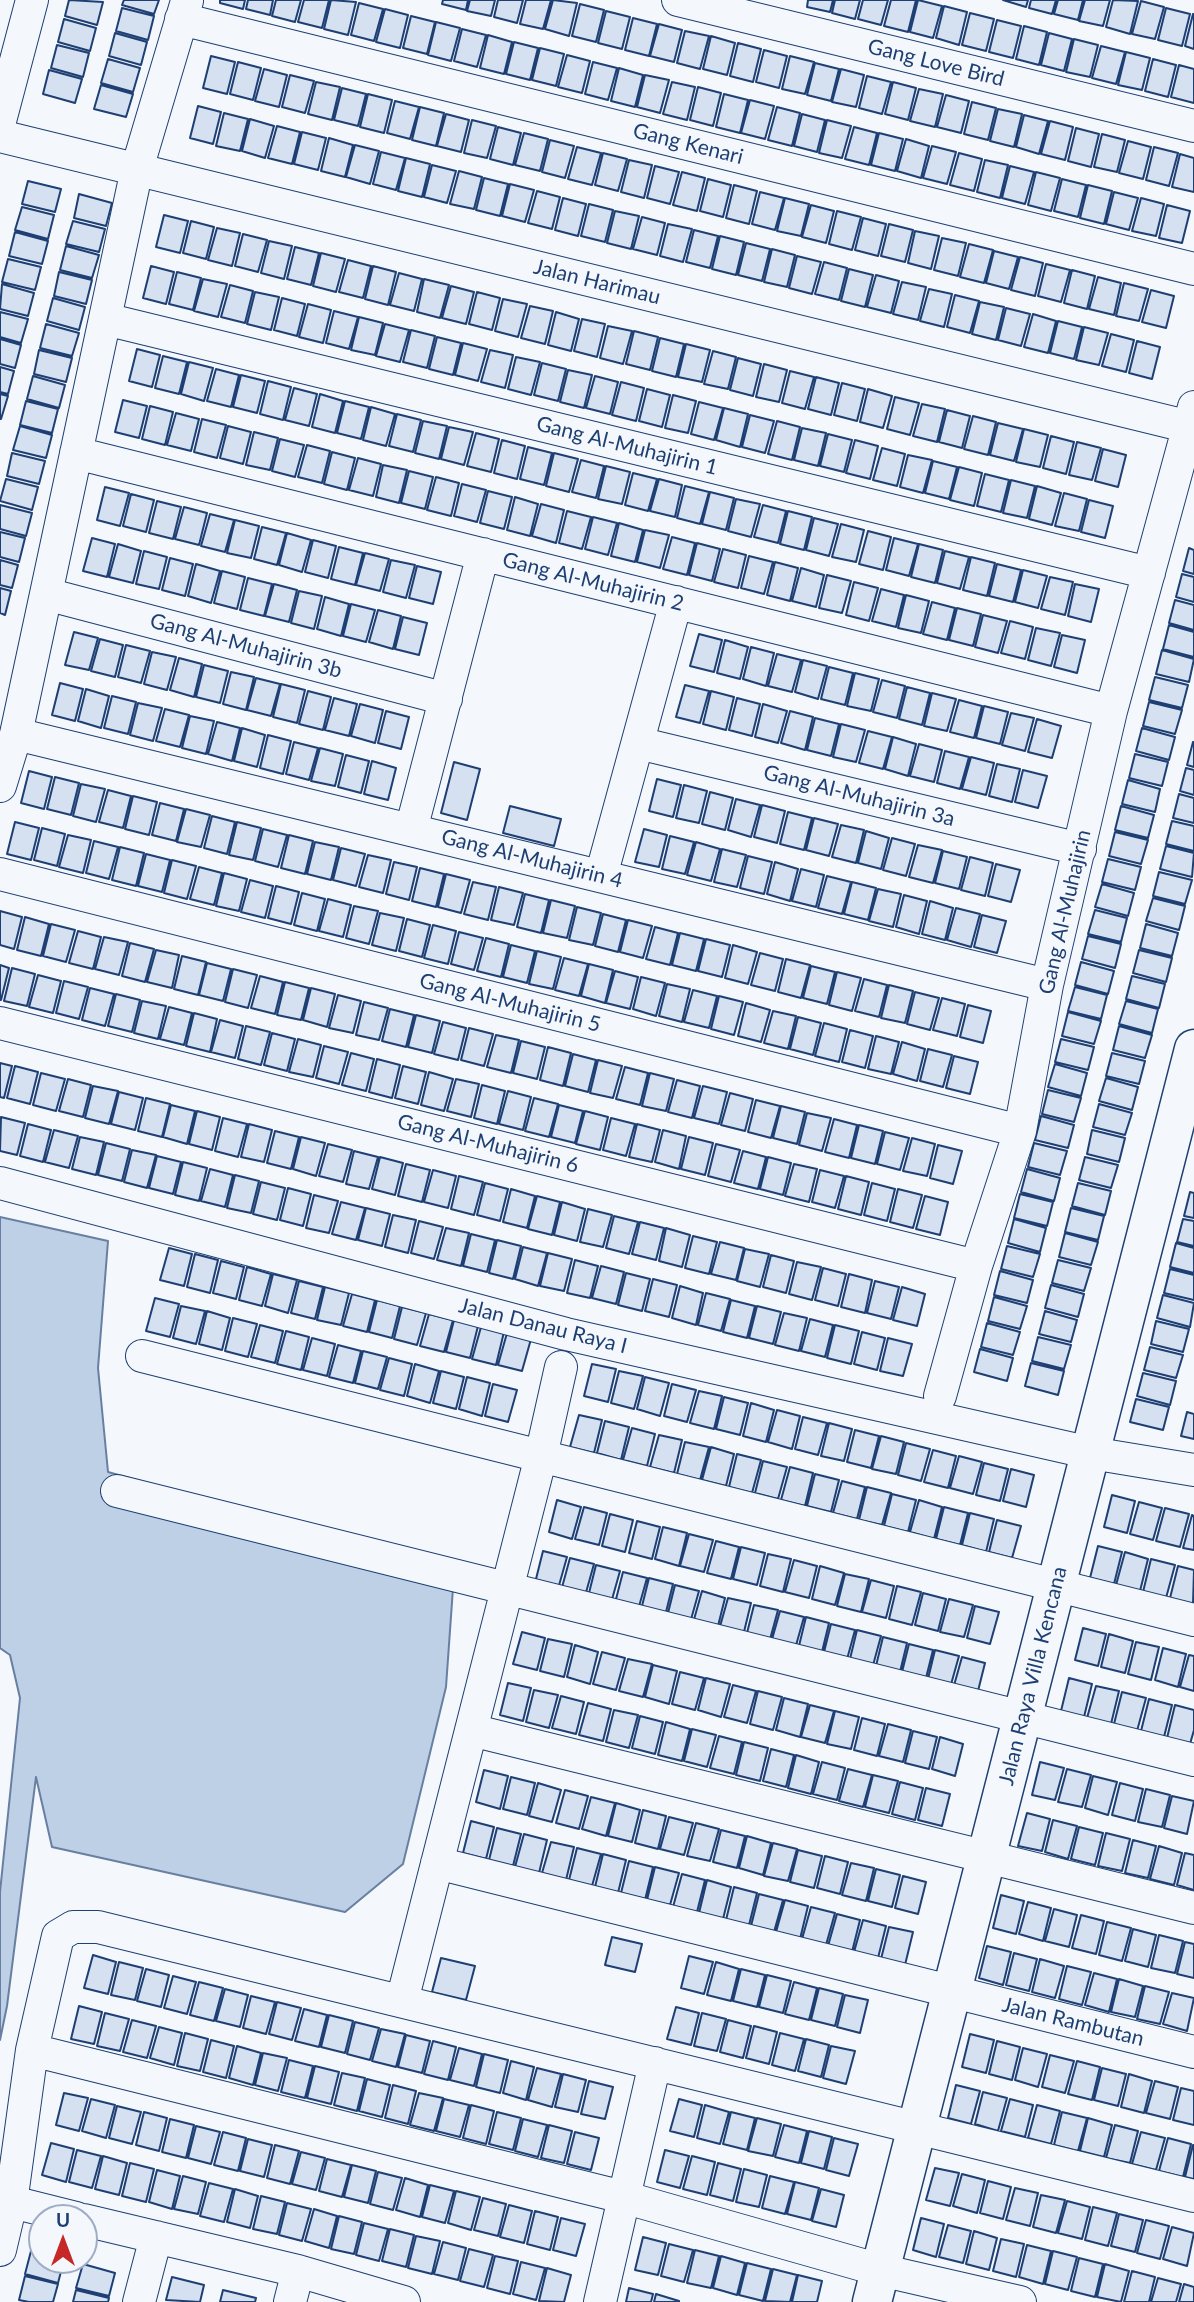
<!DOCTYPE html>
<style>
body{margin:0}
#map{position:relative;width:1194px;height:2302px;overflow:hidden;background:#f4f7fb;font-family:Lato,sans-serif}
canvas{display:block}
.north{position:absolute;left:28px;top:2204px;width:70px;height:70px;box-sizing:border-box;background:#f4f7fb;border:2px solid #9eadc5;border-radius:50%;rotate:0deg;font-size:19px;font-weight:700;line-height:28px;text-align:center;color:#1d3f73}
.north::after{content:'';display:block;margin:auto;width:24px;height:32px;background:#c62828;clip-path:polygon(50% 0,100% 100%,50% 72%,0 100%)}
</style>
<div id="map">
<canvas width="1194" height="2302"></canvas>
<div class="north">U</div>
</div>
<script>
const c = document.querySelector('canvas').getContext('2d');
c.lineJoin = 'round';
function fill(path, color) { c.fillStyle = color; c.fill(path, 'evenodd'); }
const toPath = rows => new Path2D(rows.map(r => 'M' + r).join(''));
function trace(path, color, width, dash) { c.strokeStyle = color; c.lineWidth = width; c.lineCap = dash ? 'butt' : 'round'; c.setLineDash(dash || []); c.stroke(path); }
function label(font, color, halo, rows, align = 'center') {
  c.font = font + ' Lato,sans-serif'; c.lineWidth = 5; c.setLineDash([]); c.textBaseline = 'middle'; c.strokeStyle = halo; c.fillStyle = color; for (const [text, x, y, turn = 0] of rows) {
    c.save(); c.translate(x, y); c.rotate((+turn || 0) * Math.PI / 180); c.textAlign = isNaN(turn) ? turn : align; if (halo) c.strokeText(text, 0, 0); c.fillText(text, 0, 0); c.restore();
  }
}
const water = toPath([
 [0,1217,108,1241,98,1368,108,1472,422,1559,453,1588,446,1687,403,1864,345,1912,52,1847,36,1777,7,2006,0,2040,0,1892,20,1698,10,1655,0,1648,0,1217]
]);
fill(water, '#bed0e5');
trace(water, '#687fa3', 2);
const building = toPath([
 [69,0,103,2,97,25,65,16,69,0],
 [124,0,159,0,154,14,122,5,124,0],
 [220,0,245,0,243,9,220,3,220,0],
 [248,0,273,0,270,15,246,9,248,0],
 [276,0,301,0,295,22,272,16,276,0],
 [304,0,329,0,322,28,298,22,304,0],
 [331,0,356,2,348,35,324,29,331,0],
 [443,0,468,0,466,10,442,4,443,0],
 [470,0,495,0,491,16,467,11,470,0],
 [498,0,523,0,517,23,494,17,498,0],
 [526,0,551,0,543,29,520,24,526,0],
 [553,0,577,3,569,36,545,29,553,0],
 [808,0,833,0,830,12,807,7,808,0],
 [835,0,860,0,855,19,832,13,835,0],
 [863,0,888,0,881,25,858,19,863,0],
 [891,0,916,0,908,32,884,26,891,0],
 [918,0,942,6,933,38,910,32,918,0],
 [1003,0,1028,0,1026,7,1003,0],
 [1031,0,1056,0,1052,14,1029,8,1031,0],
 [1058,0,1083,0,1078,20,1054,14,1058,0],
 [1085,0,1110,0,1103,26,1079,21,1085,0],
 [1113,0,1138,1,1130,34,1106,27,1113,0],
 [1141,1,1164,7,1155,39,1132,34,1141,1],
 [359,3,383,9,374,41,351,35,359,3],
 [580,4,604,10,596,42,572,36,580,4],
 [944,6,967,12,959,45,936,38,944,6],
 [122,8,154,16,148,40,116,31,122,8],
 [1166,8,1190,14,1182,46,1158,40,1166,8],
 [385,9,408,15,400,48,376,42,385,9],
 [606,11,630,17,622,49,598,43,606,11],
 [970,13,994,19,986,51,962,45,970,13],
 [1193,14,1194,14,1194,49,1185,46,1193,14],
 [411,16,435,22,427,54,403,48,411,16],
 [633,18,657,24,649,56,625,50,633,18],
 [64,19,96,28,90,51,58,42,64,19],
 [997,20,1021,26,1013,58,989,52,997,20],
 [436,22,460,28,451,61,428,55,436,22],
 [659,24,682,30,674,62,650,56,659,24],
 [1024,26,1047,32,1039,65,1016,59,1024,26],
 [462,29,486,35,477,67,454,61,462,29],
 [685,31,709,36,700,69,677,63,685,31],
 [115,33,147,42,141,65,109,56,115,33],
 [1049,33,1072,39,1064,71,1041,65,1049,33],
 [488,35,512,42,504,74,480,68,488,35],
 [711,36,735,43,727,75,703,69,711,36],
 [1074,39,1098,45,1090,77,1066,72,1074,39],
 [514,42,538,48,530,80,506,74,514,42],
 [738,43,761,49,753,82,730,76,738,43],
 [57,45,89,53,83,77,51,68,57,45],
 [1101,46,1125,52,1116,84,1092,78,1101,46],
 [540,48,564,54,556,86,532,80,540,48],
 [764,50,787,56,779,88,756,82,764,50],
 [1126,52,1150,58,1142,90,1118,85,1126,52],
 [567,55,590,61,582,93,558,87,567,55],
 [211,56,235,62,227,94,203,88,211,56],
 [790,56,814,62,805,94,782,89,790,56],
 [108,59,140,68,133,92,101,83,108,59],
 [1153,59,1176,65,1168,97,1145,91,1153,59],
 [238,62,261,68,253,100,230,94,238,62],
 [593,62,617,68,608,100,585,94,593,62],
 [815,63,839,69,831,101,807,95,815,63],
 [1179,65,1194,69,1194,103,1171,97,1179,65],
 [619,68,643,75,635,107,611,101,619,68],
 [264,69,287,75,279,107,255,101,264,69],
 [841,69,864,75,856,107,832,102,841,69],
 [49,70,82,79,75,103,43,94,49,70],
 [290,75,314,81,305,113,282,107,290,75],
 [645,75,669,80,660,113,637,107,645,75],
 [867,76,891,82,882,114,859,108,867,76],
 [316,82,340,87,332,120,308,114,316,82],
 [672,82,695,87,687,120,663,114,672,82],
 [893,82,916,88,908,120,885,114,893,82],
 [101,85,133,94,126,117,94,109,101,85],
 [698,87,721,93,713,126,690,120,698,87],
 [342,88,366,94,358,126,334,120,342,88],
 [919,89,943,94,935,127,910,121,919,89],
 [368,94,392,100,384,133,360,127,368,94],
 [724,94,748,100,740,133,716,127,724,94],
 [946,95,969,101,961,133,937,127,946,95],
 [750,100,774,106,765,139,741,133,750,100],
 [395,101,419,107,410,139,387,133,395,101],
 [972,102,996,108,988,140,964,134,972,102],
 [198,106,221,112,213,144,190,138,198,106],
 [420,107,444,113,436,146,412,140,420,107],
 [777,107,800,113,792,146,768,140,777,107],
 [998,109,1022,114,1014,147,990,141,998,109],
 [224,113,248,119,240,151,216,146,224,113],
 [446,114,469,120,461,152,437,146,446,114],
 [802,114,825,120,817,152,794,146,802,114],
 [1024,115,1048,121,1039,154,1016,147,1024,115],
 [250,119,274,126,265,158,242,151,250,119],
 [472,120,496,126,487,158,464,153,472,120],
 [827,120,851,126,842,158,819,153,827,120],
 [1050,121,1073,127,1065,160,1041,154,1050,121],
 [277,126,300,132,292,164,268,158,277,126],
 [498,127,521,133,513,165,490,159,498,127],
 [854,127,877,133,869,165,845,159,854,127],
 [1076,128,1099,134,1091,167,1068,161,1076,128],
 [302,132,326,138,318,170,294,164,302,132],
 [524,133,548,139,540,171,515,165,524,133],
 [879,133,903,139,895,171,871,165,879,133],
 [1102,134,1125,140,1117,172,1094,167,1102,134],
 [329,138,353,145,345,177,321,171,329,138],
 [906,139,929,146,921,178,897,171,906,139],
 [550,140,574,146,565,178,542,172,550,140],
 [1128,141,1151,147,1143,179,1119,173,1128,141],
 [355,145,379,151,370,184,346,177,355,145],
 [932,146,956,152,947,184,923,178,932,146],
 [577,147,601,153,592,185,568,179,577,147],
 [1154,147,1178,153,1169,186,1146,180,1154,147],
 [381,152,405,158,396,190,373,184,381,152],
 [603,153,627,159,618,191,595,185,603,153],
 [959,153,982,159,974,191,950,185,959,153],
 [1180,154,1194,158,1194,192,1172,187,1180,154],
 [406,158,430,164,422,197,398,191,406,158],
 [629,160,652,165,644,198,621,192,629,160],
 [985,160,1008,165,1000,198,977,192,985,160],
 [432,165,456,171,447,203,424,197,432,165],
 [655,166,679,172,670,204,647,198,655,166],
 [1010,166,1034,172,1025,204,1002,198,1010,166],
 [459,171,482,177,474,209,450,204,459,171],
 [682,172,705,178,697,211,673,205,682,172],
 [1036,172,1060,178,1051,211,1028,205,1036,172],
 [484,178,508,184,500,216,476,210,484,178],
 [708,179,731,185,723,217,700,211,708,179],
 [1062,179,1086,185,1078,217,1054,211,1062,179],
 [28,181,61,189,55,212,22,204,28,181],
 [510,184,534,190,525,222,502,216,510,184],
 [734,185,757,191,749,224,726,218,734,185],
 [1088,185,1112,191,1104,224,1080,218,1088,185],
 [537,191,560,197,552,229,528,223,537,191],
 [760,192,784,198,775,230,752,224,760,192],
 [1114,192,1138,198,1129,230,1106,224,1114,192],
 [79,194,112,203,106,226,74,218,79,194],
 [563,198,586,204,578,236,555,230,563,198],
 [785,198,809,204,801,236,777,231,785,198],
 [1141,198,1164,204,1156,236,1132,231,1141,198],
 [589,204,613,210,605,242,581,236,589,204],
 [811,205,834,211,826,243,802,237,811,205],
 [1167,205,1190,211,1182,243,1159,238,1167,205],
 [22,207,54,215,48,239,15,230,22,207],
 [615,211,639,216,631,249,607,243,615,211],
 [837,211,861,217,852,250,829,244,837,211],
 [164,215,188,221,180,253,156,247,164,215],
 [642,217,665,223,657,255,633,249,642,217],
 [863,218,886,224,878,256,855,250,863,218],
 [73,221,105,229,99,252,66,244,73,221],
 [191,221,214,227,206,259,183,253,191,221],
 [668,224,692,229,683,262,660,256,668,224],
 [889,224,913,230,905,262,881,256,889,224],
 [217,228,240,233,232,266,208,260,217,228],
 [694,230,718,236,710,268,686,262,694,230],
 [915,231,939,236,931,269,908,263,915,231],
 [15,232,48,241,42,264,9,256,15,232],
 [243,234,267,240,258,272,235,266,243,234],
 [720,236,744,242,736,275,712,269,720,236],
 [942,238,966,243,958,276,934,270,942,238],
 [269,241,292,246,284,279,261,273,269,241],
 [746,243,770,249,762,281,738,275,746,243],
 [969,244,993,250,984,283,960,277,969,244],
 [66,246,99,255,92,278,60,270,66,246],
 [295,247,319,253,311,285,287,279,295,247],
 [772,249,795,255,787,287,764,282,772,249],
 [994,251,1018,257,1009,289,986,283,994,251],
 [321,253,345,259,336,292,313,286,321,253],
 [797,256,821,262,812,294,789,288,797,256],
 [1020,257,1043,263,1035,296,1011,290,1020,257],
 [8,259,41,267,35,290,2,282,8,259],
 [348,260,371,266,363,298,339,292,348,260],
 [824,262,847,268,839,300,815,294,824,262],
 [1046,264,1070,270,1061,302,1038,296,1046,264],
 [151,266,174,272,166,304,143,298,151,266],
 [373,266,396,272,388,305,365,299,373,266],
 [849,269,873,275,865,307,841,301,849,269],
 [1072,270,1095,276,1087,309,1064,303,1072,270],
 [59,272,92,280,86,304,54,296,59,272],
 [177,272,201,278,193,310,169,304,177,272],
 [399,273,422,279,414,311,390,305,399,273],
 [876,275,899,281,891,313,867,307,876,275],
 [1098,277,1121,283,1114,315,1089,309,1098,277],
 [203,279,227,284,218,317,194,311,203,279],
 [424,279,449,285,440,318,417,312,424,279],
 [902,282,926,287,918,320,893,314,902,282],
 [1124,283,1148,289,1139,321,1116,316,1124,283],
 [2,284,34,293,28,316,0,309,2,284],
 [230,285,253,291,245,323,221,317,230,285],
 [451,286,474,292,466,324,442,318,451,286],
 [929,289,952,294,944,327,920,321,929,289],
 [1151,290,1174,296,1166,328,1142,322,1151,290],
 [255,292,279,297,271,330,247,324,255,292],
 [477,292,500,298,492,330,469,324,477,292],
 [955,295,979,301,970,333,947,327,955,295],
 [53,298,85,307,79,330,47,321,53,298],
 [282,298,305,304,297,336,274,330,282,298],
 [503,299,527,304,518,337,495,331,503,299],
 [980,302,1004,307,996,340,972,334,980,302],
 [308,304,331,310,323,343,299,337,308,304],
 [530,306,553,311,545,344,521,338,530,306],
 [1006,308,1030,314,1021,346,998,340,1006,308],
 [334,311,358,317,349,349,326,343,334,311],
 [0,312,28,319,21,343,0,337,0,312],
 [556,312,579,319,571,351,548,345,556,312],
 [1033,314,1056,321,1048,353,1024,347,1033,314],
 [359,317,383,323,375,355,351,350,359,317],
 [582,319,605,324,597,357,574,351,582,319],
 [1058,321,1082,327,1074,359,1050,353,1058,321],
 [46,324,79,333,72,356,40,348,46,324],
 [385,324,409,330,400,362,376,356,385,324],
 [608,326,632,331,623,364,600,358,608,326],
 [1084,327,1108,333,1099,365,1076,360,1084,327],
 [411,330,435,336,427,368,403,362,411,330],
 [634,331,658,337,650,370,626,364,634,331],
 [1111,334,1134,340,1126,372,1102,366,1111,334],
 [437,337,461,343,453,375,429,369,437,337],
 [660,338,684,344,676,377,652,371,660,338],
 [0,339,21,345,15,368,0,364,0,339],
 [1137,341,1160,347,1152,379,1129,373,1137,341],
 [463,343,487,349,478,381,455,375,463,343],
 [686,344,710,350,702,382,678,377,686,344],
 [137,349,160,355,152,387,129,381,137,349],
 [39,350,72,358,66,382,34,374,39,350],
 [490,350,513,355,505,388,481,382,490,350],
 [713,351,736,357,728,389,704,384,713,351],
 [163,356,187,362,179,394,155,388,163,356],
 [516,357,540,362,531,395,508,389,516,357],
 [738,358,761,364,753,396,730,390,738,358],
 [189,362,213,368,204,401,181,394,189,362],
 [542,363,566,369,558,401,534,395,542,363],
 [764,364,787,370,779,402,756,397,764,364],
 [0,367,14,371,8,394,0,392,0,367],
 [216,369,239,375,231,407,207,401,216,369],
 [568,370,592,375,584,408,560,402,568,370],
 [790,371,814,377,805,409,782,403,790,371],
 [241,375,265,381,257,413,233,407,241,375],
 [33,376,65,385,59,408,27,399,33,376],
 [595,376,618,382,610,414,586,408,595,376],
 [816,377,839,383,831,415,808,409,816,377],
 [268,381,291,387,283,420,260,414,268,381],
 [621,382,644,388,636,421,612,415,621,382],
 [842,383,865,389,857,421,834,415,842,383],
 [294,388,317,394,309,426,285,420,294,388],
 [647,389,670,395,662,427,639,421,647,389],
 [868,389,892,396,883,428,860,422,868,389],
 [0,394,8,396,1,419,0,419,0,394],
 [320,394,343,401,335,433,312,427,320,394],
 [673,395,696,401,688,433,665,428,673,395],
 [895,397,919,403,910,435,887,429,895,397],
 [123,400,147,406,139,438,115,432,123,400],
 [26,401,58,409,52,433,20,425,26,401],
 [345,401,369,407,361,439,337,433,345,401],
 [699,402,723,408,714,440,691,434,699,402],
 [922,404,945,409,937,442,913,436,922,404],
 [150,406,173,412,165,445,142,439,150,406],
 [371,407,395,414,386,446,363,440,371,407],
 [724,408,748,414,740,447,716,440,724,408],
 [947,410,970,416,962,448,939,442,947,410],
 [176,413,199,419,191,451,167,445,176,413],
 [397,414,421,420,413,452,389,446,397,414],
 [750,415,774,421,765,453,742,447,750,415],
 [973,416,996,422,988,455,964,449,973,416],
 [202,419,226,425,217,458,194,452,202,419],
 [423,421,447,426,439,459,415,453,423,421],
 [777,421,800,427,792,460,768,454,777,421],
 [998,423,1023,429,1014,461,990,455,998,423],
 [20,426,52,435,46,458,13,450,20,426],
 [228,426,251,432,243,464,220,458,228,426],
 [449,427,473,432,464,465,441,459,449,427],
 [802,428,826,433,818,466,794,460,802,428],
 [1024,429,1048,435,1040,467,1016,462,1024,429],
 [254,432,278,438,270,470,246,465,254,432],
 [476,433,499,439,491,472,467,466,476,433],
 [828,434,852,440,844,472,820,466,828,434],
 [1051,436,1074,442,1066,474,1043,468,1051,436],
 [280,439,304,445,295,477,272,471,280,439],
 [502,440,525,446,517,479,494,473,502,440],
 [855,440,878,446,870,479,846,473,855,440],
 [1077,442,1101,448,1092,480,1069,475,1077,442],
 [307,445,330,451,322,483,298,477,307,445],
 [528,447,552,453,544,485,520,479,528,447],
 [882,448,905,454,897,486,873,480,882,448],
 [1103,449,1126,455,1118,487,1095,481,1103,449],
 [332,452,355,458,347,490,324,484,332,452],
 [12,453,45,461,39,484,7,476,12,453],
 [554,453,578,459,569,492,546,486,554,453],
 [908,455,932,460,923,493,900,487,908,455],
 [358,458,381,464,373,496,349,490,358,458],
 [581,460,604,466,596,498,572,492,581,460],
 [933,461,957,467,949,499,925,493,933,461],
 [383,465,407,470,399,503,376,497,383,465],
 [606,466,630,472,622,504,598,499,606,466],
 [959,467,982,473,974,506,950,500,959,467],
 [409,471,433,477,425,509,401,503,409,471],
 [633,473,657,479,648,511,625,505,633,473],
 [985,474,1009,480,1001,512,977,506,985,474],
 [436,477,459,483,451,516,427,510,436,477],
 [6,479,38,487,32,510,0,501,6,479],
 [659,479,682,485,675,517,650,511,659,479],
 [1011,480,1035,486,1027,518,1003,513,1011,480],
 [462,484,486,490,477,522,454,516,462,484],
 [685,486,709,492,700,524,677,518,685,486],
 [1037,486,1061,493,1052,525,1029,519,1037,486],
 [105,487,129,493,120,526,97,520,105,487],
 [488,491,512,497,504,529,480,523,488,491],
 [710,492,734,498,726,530,702,524,710,492],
 [1064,493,1087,499,1079,531,1055,526,1064,493],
 [131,494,154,500,146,532,123,526,131,494],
 [515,497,538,504,530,536,507,530,515,497],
 [736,499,760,504,751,537,728,531,736,499],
 [1089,500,1113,506,1105,538,1081,532,1089,500],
 [157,501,181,507,173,539,149,533,157,501],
 [541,504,564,510,556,543,532,536,541,504],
 [0,505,32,513,26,536,0,529,0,505],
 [763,505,786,511,778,543,754,537,763,505],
 [184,507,207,513,199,545,175,539,184,507],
 [567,511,591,517,582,549,559,543,567,511],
 [788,511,812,517,804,550,780,544,788,511],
 [210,514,234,520,225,552,201,546,210,514],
 [593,517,617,523,608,555,585,549,593,517],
 [814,518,838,524,829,556,806,550,814,518],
 [235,520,259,526,251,558,227,553,235,520],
 [619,523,643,530,635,562,611,556,619,523],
 [841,524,864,530,856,562,832,557,841,524],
 [262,527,286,533,277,565,254,559,262,527],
 [645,530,669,535,660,568,637,562,645,530],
 [868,531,891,537,883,570,859,564,868,531],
 [0,532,25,538,19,562,0,557,0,532],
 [287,533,311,540,302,572,279,565,287,533],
 [672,537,695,543,687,575,663,569,672,537],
 [92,538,115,544,107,577,83,571,92,538],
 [894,538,918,544,909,576,886,570,894,538],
 [313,540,336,546,328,578,305,572,313,540],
 [697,543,720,549,712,581,689,575,697,543],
 [118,544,141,551,133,583,109,577,118,544],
 [919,544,943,550,935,583,911,577,919,544],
 [339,547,363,553,355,585,331,579,339,547],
 [1189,548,1194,550,1194,574,1183,571,1189,548],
 [723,549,746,555,738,588,714,582,723,549],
 [144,551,167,557,159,589,136,584,144,551],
 [945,551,969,557,960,589,937,583,945,551],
 [365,553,389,559,380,591,356,585,365,553],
 [749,556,773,562,764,594,741,588,749,556],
 [971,557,995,563,987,596,963,590,971,557],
 [170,558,193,564,185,596,162,590,170,558],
 [0,560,18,565,12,588,0,585,0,560],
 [391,560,415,565,406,598,383,592,391,560],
 [775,562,798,568,790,601,767,595,775,562],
 [196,564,220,571,211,603,188,596,196,564],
 [997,564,1021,570,1013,602,989,596,997,564],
 [417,566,441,572,433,604,409,598,417,566],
 [801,568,824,575,816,607,792,601,801,568],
 [1023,570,1047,576,1038,608,1015,602,1023,570],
 [222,571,245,577,237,609,214,603,222,571],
 [1182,574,1194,577,1194,602,1176,597,1182,574],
 [827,575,851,581,842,613,819,608,827,575],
 [1050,577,1073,582,1065,615,1041,609,1050,577],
 [248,578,272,584,264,616,240,610,248,578],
 [854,582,878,588,869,621,846,615,854,582],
 [274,584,297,590,289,622,265,616,274,584],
 [1075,584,1099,589,1091,622,1068,616,1075,584],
 [0,588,11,591,5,615,0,613,0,588],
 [881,589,904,595,896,627,872,621,881,589],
 [299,591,322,596,314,629,291,623,299,591],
 [906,595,929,601,921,633,898,628,906,595],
 [325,597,349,604,341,636,317,629,325,597],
 [1175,600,1194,605,1194,630,1169,623,1175,600],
 [932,602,955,608,947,640,923,634,932,602],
 [351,604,375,610,366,642,343,636,351,604],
 [957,608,981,614,973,646,949,640,957,608],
 [378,610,401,616,393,649,369,642,378,610],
 [983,615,1007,621,998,653,975,647,983,615],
 [403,617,427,623,419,655,395,649,403,617],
 [1010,621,1033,627,1025,659,1001,653,1010,621],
 [1169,625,1194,632,1194,657,1163,649,1169,625],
 [1036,628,1060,633,1051,666,1028,660,1036,628],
 [74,632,98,638,89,670,65,665,74,632],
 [699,634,722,640,714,672,690,666,699,634],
 [1062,635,1085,640,1077,673,1054,667,1062,635],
 [100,639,123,645,115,677,91,671,100,639],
 [725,640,748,647,740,679,717,673,725,640],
 [126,645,150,651,141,683,118,677,126,645],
 [751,647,774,653,766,686,743,679,751,647],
 [1162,650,1194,659,1189,682,1156,674,1162,650],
 [152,652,176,657,167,690,144,684,152,652],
 [777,654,801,660,792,692,768,686,777,654],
 [179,658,202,664,194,697,170,690,179,658],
 [803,660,827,666,818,699,795,692,803,660],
 [204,665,228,671,220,703,196,697,204,665],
 [829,667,853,673,845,705,821,699,829,667],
 [231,672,254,677,246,710,223,704,231,672],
 [855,673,879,679,871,711,847,706,855,673],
 [1155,677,1188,685,1182,708,1149,700,1155,677],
 [256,678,280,684,271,716,247,710,256,678],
 [882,680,905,686,897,718,873,712,882,680],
 [60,683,83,689,75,721,52,715,60,683],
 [281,684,305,690,297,723,273,717,281,684],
 [685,685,709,691,700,723,676,717,685,685],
 [907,687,930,693,922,725,899,719,907,687],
 [86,689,109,696,101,728,78,721,86,689],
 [308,691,331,697,323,730,299,724,308,691],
 [711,691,734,697,726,730,703,724,711,691],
 [932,693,956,699,947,731,924,726,932,693],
 [112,696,136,702,128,734,104,728,112,696],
 [334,698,357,704,349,736,325,730,334,698],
 [737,698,760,704,752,736,729,730,737,698],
 [959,700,982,706,974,738,950,732,959,700],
 [1149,702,1182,710,1175,734,1143,726,1149,702],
 [138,703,162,708,153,741,130,735,138,703],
 [360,704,383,710,375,743,351,736,360,704],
 [763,704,787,711,778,743,755,737,763,704],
 [984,706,1008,712,1000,744,976,738,984,706],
 [165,709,189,715,180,747,156,741,165,709],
 [386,711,409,717,401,749,378,743,386,711],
 [790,711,813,717,805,750,781,743,790,711],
 [1011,713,1034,718,1025,751,1002,745,1011,713],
 [190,716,214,721,206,754,182,748,190,716],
 [815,718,839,724,831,756,807,750,815,718],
 [1037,719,1061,726,1052,758,1028,752,1037,719],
 [217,722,240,728,232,761,208,754,217,722],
 [841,724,865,730,856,762,833,757,841,724],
 [242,728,265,735,257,767,234,761,242,728],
 [1142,728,1175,737,1169,760,1136,751,1142,728],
 [868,731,892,737,883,769,859,763,868,731],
 [268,735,291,741,283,774,260,768,268,735],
 [893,737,916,744,908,776,885,769,893,737],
 [294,742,318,748,309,780,286,774,294,742],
 [1193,742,1194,742,1194,767,1187,765,1193,742],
 [919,744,942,750,934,782,910,776,919,744],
 [320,748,343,754,335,786,311,781,320,748],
 [945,751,969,757,960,789,937,783,945,751],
 [1135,754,1168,762,1162,786,1129,778,1135,754],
 [346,755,369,761,361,793,338,787,346,755],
 [971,757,994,763,986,795,962,789,971,757],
 [372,761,396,768,388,800,364,794,372,761],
 [454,762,480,769,467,820,441,813,454,762],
 [997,764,1020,769,1012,802,989,796,997,764],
 [1186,768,1194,770,1194,795,1180,791,1186,768],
 [1023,770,1047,776,1038,808,1015,802,1023,770],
 [29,771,52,777,44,809,21,803,29,771],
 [55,777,79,783,71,815,47,809,55,777],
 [657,779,681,785,673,817,649,811,657,779],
 [1128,780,1160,789,1155,812,1122,804,1128,780],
 [81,784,105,789,96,822,73,816,81,784],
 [684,785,707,791,699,823,676,818,684,785],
 [108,790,131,796,123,828,99,822,108,790],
 [710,792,733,798,725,830,702,824,710,792],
 [1179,794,1194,798,1194,823,1173,818,1179,794],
 [133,796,157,802,149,835,125,829,133,796],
 [736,799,760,805,751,837,728,830,736,799],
 [160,803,184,809,176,841,152,835,160,803],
 [762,805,785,811,777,843,754,837,762,805],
 [510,806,561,819,554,846,503,833,510,806],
 [1121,806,1154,815,1148,838,1115,830,1121,806],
 [186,809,210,815,201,847,177,842,186,809],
 [788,812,812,818,804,850,780,844,788,812],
 [212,816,235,822,227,854,204,848,212,816],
 [814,818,838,824,829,856,806,850,814,818],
 [1172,821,1194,826,1194,851,1166,844,1172,821],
 [15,822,39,828,31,860,7,854,15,822],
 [237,822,261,828,253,860,229,855,237,822],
 [841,825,864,830,856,863,832,857,841,825],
 [42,828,65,834,57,866,34,860,42,828],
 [263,829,287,835,278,867,255,861,263,829],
 [644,829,667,835,659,867,635,862,644,829],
 [866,831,889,838,881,869,858,863,866,831],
 [1115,832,1148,840,1141,864,1109,856,1115,832],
 [68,835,91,840,83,873,59,867,68,835],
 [289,835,313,841,305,874,281,868,289,835],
 [670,836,694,842,685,874,662,869,670,836],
 [892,838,915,844,906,876,883,870,892,838],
 [94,841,118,847,109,879,86,873,94,841],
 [315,842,339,847,331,880,307,874,315,842],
 [696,842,720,849,711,881,687,875,696,842],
 [918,845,942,850,933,883,909,877,918,845],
 [1166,846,1194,853,1192,877,1160,869,1166,846],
 [120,847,144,853,136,886,112,880,120,847],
 [341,848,365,854,356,886,333,880,341,848],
 [722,849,746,855,737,887,714,882,722,849],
 [943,851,967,857,959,889,935,883,943,851],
 [146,854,170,860,162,892,138,886,146,854],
 [368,855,391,860,383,893,359,887,368,855],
 [748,856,772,862,764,894,740,888,748,856],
 [970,857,993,863,985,896,961,890,970,857],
 [1108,859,1141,867,1135,890,1102,882,1108,859],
 [172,860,196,866,187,899,164,893,172,860],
 [394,862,417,867,409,900,386,894,394,862],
 [775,862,798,869,790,901,767,894,775,862],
 [996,864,1020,870,1011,902,988,896,996,864],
 [199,867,222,873,214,905,190,899,199,867],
 [420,868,444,874,436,907,412,901,420,868],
 [801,869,824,875,816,907,792,901,801,869],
 [1159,872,1192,880,1185,904,1153,896,1159,872],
 [224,873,247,879,239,911,216,906,224,873],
 [446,874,470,880,461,913,438,907,446,874],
 [827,876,851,882,842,914,818,908,827,876],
 [250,880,273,886,265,918,241,912,250,880],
 [473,882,496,887,488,920,464,914,473,882],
 [852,882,876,888,868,920,844,914,852,882],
 [1102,884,1134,893,1128,916,1095,907,1102,884],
 [276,886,299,892,291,924,268,918,276,886],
 [499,887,523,893,514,925,491,920,499,887],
 [878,889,901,894,893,927,869,921,878,889],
 [302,893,325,899,317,931,294,925,302,893],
 [525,894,549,900,541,933,517,927,525,894],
 [904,895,927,901,919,934,896,927,904,895],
 [1153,898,1185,906,1179,930,1146,921,1153,898],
 [328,899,351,905,343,937,319,931,328,899],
 [551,900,575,906,567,938,543,933,551,900],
 [930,901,953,908,945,940,922,934,930,901],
 [354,906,378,911,369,944,346,938,354,906],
 [577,907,601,913,593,945,569,940,577,907],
 [956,908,980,914,971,947,947,940,956,908],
 [1095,910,1127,918,1121,942,1088,934,1095,910],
 [0,911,22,917,14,949,0,945,0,911],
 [380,913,404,918,396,951,372,945,380,913],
 [603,914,626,920,618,952,595,946,603,914],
 [982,915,1006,921,997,953,974,947,982,915],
 [25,917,49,924,41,956,17,950,25,917],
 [407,919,430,925,422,957,399,951,407,919],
 [628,920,652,926,643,958,620,952,628,920],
 [51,924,75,930,66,962,43,956,51,924],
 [1146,924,1178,933,1172,956,1140,948,1146,924],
 [433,925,456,931,448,964,424,958,433,925],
 [655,927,678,933,670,965,646,959,655,927],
 [78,931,101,937,93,969,69,963,78,931],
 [459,932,483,938,474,970,451,964,459,932],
 [680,933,704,939,696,971,672,965,680,933],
 [1088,936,1121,944,1115,968,1082,959,1088,936],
 [104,937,128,942,119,975,95,969,104,937],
 [486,938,509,944,501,977,477,971,486,938],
 [706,939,730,945,722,977,698,971,706,939],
 [130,943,154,949,145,982,122,976,130,943],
 [511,945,535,951,527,983,503,977,511,945],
 [733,945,757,952,748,984,725,978,733,945],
 [156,950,179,955,172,988,147,982,156,950],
 [1139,950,1172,958,1166,982,1133,973,1139,950],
 [537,951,561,957,553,989,529,984,537,951],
 [760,953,783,959,775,991,751,985,760,953],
 [182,956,206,962,198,995,174,989,182,956],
 [564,958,588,964,579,996,555,990,564,958],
 [786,959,810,965,801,998,778,992,786,959],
 [1081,962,1114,971,1108,994,1075,985,1081,962],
 [207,963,231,969,223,1001,199,995,207,963],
 [589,964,613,970,605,1003,581,996,589,964],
 [0,965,9,968,1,1000,0,1000,0,965],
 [811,966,835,972,827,1004,803,998,811,966],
 [12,968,35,974,27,1006,4,1001,12,968],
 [233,969,257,975,248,1008,225,1002,233,969],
 [615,971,638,977,630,1009,606,1003,615,971],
 [837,972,861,978,852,1011,829,1005,837,972],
 [38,975,61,981,53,1013,29,1007,38,975],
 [260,976,283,982,275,1014,251,1008,260,976],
 [1132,976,1165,984,1159,1008,1126,999,1132,976],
 [641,977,665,983,656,1016,633,1009,641,977],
 [864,979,887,985,879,1017,855,1011,864,979],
 [64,981,88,987,79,1019,56,1013,64,981],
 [285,982,309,988,301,1020,277,1015,285,982],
 [667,984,690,989,682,1022,659,1016,667,984],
 [889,985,913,991,905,1023,881,1018,889,985],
 [1075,987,1107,995,1101,1019,1068,1011,1075,987],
 [90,988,114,994,105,1026,82,1020,90,988],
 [311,988,335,994,327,1027,303,1020,311,988],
 [693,990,717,996,709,1028,684,1022,693,990],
 [915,992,939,998,930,1030,907,1024,915,992],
 [116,994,140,1000,132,1032,108,1026,116,994],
 [338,995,361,1001,353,1033,329,1028,338,995],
 [719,996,743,1002,734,1035,711,1029,719,996],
 [942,998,965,1004,957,1036,933,1030,942,998],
 [142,1001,166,1006,158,1039,134,1033,142,1001],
 [1126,1001,1158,1009,1152,1033,1119,1024,1126,1001],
 [364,1002,388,1008,379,1040,356,1035,364,1002],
 [746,1003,770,1010,761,1042,738,1036,746,1003],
 [968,1005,991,1011,983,1043,960,1037,968,1005],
 [169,1007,192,1013,184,1045,160,1039,169,1007],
 [390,1009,414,1015,406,1047,382,1041,390,1009],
 [773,1011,796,1016,788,1049,764,1043,773,1011],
 [1068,1012,1101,1021,1094,1044,1062,1036,1068,1012],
 [194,1013,217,1019,210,1052,186,1046,194,1013],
 [416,1015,440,1021,432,1053,408,1047,416,1015],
 [798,1017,821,1023,813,1055,790,1049,798,1017],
 [220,1020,243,1026,235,1058,211,1052,220,1020],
 [443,1022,466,1028,458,1060,434,1054,443,1022],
 [824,1023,847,1029,839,1062,815,1056,824,1023],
 [246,1026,270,1032,261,1065,238,1059,246,1026],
 [1119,1026,1152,1035,1145,1058,1113,1050,1119,1026],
 [469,1028,493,1034,484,1066,461,1060,469,1028],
 [850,1030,873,1036,865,1068,842,1062,850,1030],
 [272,1033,295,1039,287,1071,264,1065,272,1033],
 [496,1035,519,1040,511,1073,487,1067,496,1035],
 [876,1036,899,1042,891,1074,868,1069,876,1036],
 [298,1039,321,1045,313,1077,289,1072,298,1039],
 [1061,1039,1094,1047,1088,1070,1055,1062,1061,1039],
 [521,1041,545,1047,537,1079,513,1073,521,1041],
 [902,1042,925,1049,917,1081,893,1074,902,1042],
 [324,1046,348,1052,339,1084,316,1078,324,1046],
 [548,1047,571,1053,563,1086,540,1080,548,1047],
 [928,1049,952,1055,943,1087,920,1081,928,1049],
 [351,1053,374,1059,366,1091,342,1085,351,1053],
 [1112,1053,1145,1061,1139,1084,1106,1076,1112,1053],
 [573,1054,596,1060,588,1092,565,1086,573,1054],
 [954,1056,978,1062,970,1094,946,1088,954,1056],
 [377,1059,400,1065,392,1098,369,1092,377,1059],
 [598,1060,622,1066,613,1098,590,1093,598,1060],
 [0,1063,12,1066,4,1098,0,1097,0,1063],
 [1055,1064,1087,1073,1081,1096,1048,1087,1055,1064],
 [15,1066,38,1072,30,1104,7,1098,15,1066],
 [403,1066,426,1072,418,1104,395,1098,403,1066],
 [625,1067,648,1073,640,1105,616,1099,625,1067],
 [429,1072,453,1079,444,1111,421,1105,429,1072],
 [41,1073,65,1079,56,1111,33,1105,41,1073],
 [650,1073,674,1079,666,1111,642,1106,650,1073],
 [1106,1078,1138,1087,1132,1110,1099,1101,1106,1078],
 [68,1079,91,1085,83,1117,59,1111,68,1079],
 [456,1079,479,1084,471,1117,447,1111,456,1079],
 [677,1080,700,1086,692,1118,668,1112,677,1080],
 [482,1085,505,1091,497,1124,474,1118,482,1085],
 [93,1086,118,1091,109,1124,85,1118,93,1086],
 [703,1086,727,1092,719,1124,694,1118,703,1086],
 [1048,1090,1081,1098,1074,1122,1042,1114,1048,1090],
 [508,1091,531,1097,523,1130,499,1124,508,1091],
 [119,1092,143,1098,135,1130,111,1124,119,1092],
 [730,1093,753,1099,745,1131,721,1125,730,1093],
 [146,1098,170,1104,162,1137,138,1131,146,1098],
 [534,1098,558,1104,549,1137,525,1131,534,1098],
 [756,1100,780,1106,771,1138,748,1132,756,1100],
 [1099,1104,1132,1113,1125,1135,1093,1127,1099,1104],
 [171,1105,195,1111,187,1144,163,1137,171,1105],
 [559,1105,583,1111,575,1143,551,1137,559,1105],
 [781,1106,805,1112,797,1144,773,1138,781,1106],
 [197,1111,220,1117,212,1150,189,1144,197,1111],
 [585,1111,608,1117,600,1150,576,1144,585,1111],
 [807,1113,831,1118,822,1151,799,1145,807,1113],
 [1041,1116,1074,1125,1068,1148,1035,1140,1041,1116],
 [1,1117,25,1123,17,1155,0,1151,1,1117],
 [223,1118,247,1124,238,1157,215,1151,223,1118],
 [611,1118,635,1124,626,1156,603,1150,611,1118],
 [834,1119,857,1125,849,1158,825,1152,834,1119],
 [28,1124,51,1130,43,1162,20,1156,28,1124],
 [249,1124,272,1130,264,1162,241,1157,249,1124],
 [637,1124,660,1130,652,1162,629,1157,637,1124],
 [859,1125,883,1131,875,1164,851,1158,859,1125],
 [54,1130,78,1136,69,1168,45,1162,54,1130],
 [663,1130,686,1136,679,1169,655,1162,663,1130],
 [1092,1130,1125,1138,1119,1162,1087,1154,1092,1130],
 [275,1131,299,1137,291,1169,267,1163,275,1131],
 [885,1132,909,1138,900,1170,877,1164,885,1132],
 [80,1137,104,1142,96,1175,72,1169,80,1137],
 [301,1137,325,1143,316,1176,293,1169,301,1137],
 [689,1137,713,1143,705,1175,681,1169,689,1137],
 [912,1138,935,1144,927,1176,903,1171,912,1138],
 [106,1143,130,1149,122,1181,98,1175,106,1143],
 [1034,1143,1067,1151,1060,1175,1028,1167,1034,1143],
 [328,1144,352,1150,343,1182,319,1176,328,1144],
 [716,1144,740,1150,731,1182,708,1176,716,1144],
 [938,1145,962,1151,953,1184,930,1178,938,1145],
 [132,1150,156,1155,147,1188,124,1182,132,1150],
 [354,1151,378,1157,369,1189,346,1184,354,1151],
 [743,1151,766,1157,758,1189,734,1183,743,1151],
 [157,1156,181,1162,173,1194,149,1188,157,1156],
 [380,1157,403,1163,395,1195,372,1189,380,1157],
 [768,1157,791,1163,783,1195,760,1189,768,1157],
 [1085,1157,1118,1165,1111,1188,1079,1180,1085,1157],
 [183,1162,207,1168,199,1201,175,1195,183,1162],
 [406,1164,430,1170,422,1202,398,1196,406,1164],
 [794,1164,817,1169,809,1202,785,1196,794,1164],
 [210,1169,233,1175,225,1207,201,1201,210,1169],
 [1027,1169,1060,1178,1054,1201,1021,1192,1027,1169],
 [433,1170,456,1176,448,1208,424,1202,433,1170],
 [820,1170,844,1176,835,1208,812,1202,820,1170],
 [235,1175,259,1181,251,1213,227,1208,235,1175],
 [459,1176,483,1182,474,1215,451,1209,459,1176],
 [846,1176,869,1182,861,1215,838,1209,846,1176],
 [261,1182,285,1188,277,1220,253,1214,261,1182],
 [485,1183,508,1189,500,1221,477,1215,485,1183],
 [872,1183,895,1189,887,1221,864,1215,872,1183],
 [1078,1183,1111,1191,1105,1215,1072,1206,1078,1183],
 [288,1188,311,1194,303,1226,280,1220,288,1188],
 [511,1189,535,1196,527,1228,503,1222,511,1189],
 [898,1189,922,1195,913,1228,890,1222,898,1189],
 [1190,1192,1194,1193,1194,1218,1184,1216,1190,1192],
 [1020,1194,1053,1202,1047,1226,1014,1218,1020,1194],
 [314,1195,338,1201,329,1233,306,1228,314,1195],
 [537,1196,560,1202,552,1235,528,1229,537,1196],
 [925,1196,948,1202,940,1235,916,1229,925,1196],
 [341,1202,365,1208,356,1240,332,1234,341,1202],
 [562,1202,585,1209,577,1241,554,1235,562,1202],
 [366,1208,390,1214,382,1246,358,1240,366,1208],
 [1071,1208,1104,1216,1098,1240,1065,1232,1071,1208],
 [588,1209,612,1215,603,1247,580,1242,588,1209],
 [393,1215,416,1220,408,1253,385,1247,393,1215],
 [614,1216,638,1222,629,1254,606,1248,614,1216],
 [1014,1219,1046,1228,1040,1252,1008,1243,1014,1219],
 [1183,1219,1194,1221,1194,1246,1177,1242,1183,1219],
 [419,1221,443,1227,434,1259,411,1253,419,1221],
 [640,1222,664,1228,656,1260,632,1254,640,1222],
 [446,1228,469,1233,461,1266,437,1260,446,1228],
 [666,1228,690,1235,682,1267,659,1261,666,1228],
 [1065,1233,1098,1242,1091,1265,1059,1257,1065,1233],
 [471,1234,495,1240,487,1272,463,1266,471,1234],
 [693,1236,717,1242,709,1274,685,1268,693,1236],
 [497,1240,521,1246,513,1279,489,1273,497,1240],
 [720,1242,744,1248,736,1280,711,1274,720,1242],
 [1176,1243,1194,1248,1194,1273,1170,1267,1176,1243],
 [1007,1246,1040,1254,1033,1277,1001,1269,1007,1246],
 [523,1247,547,1253,538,1286,515,1279,523,1247],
 [169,1248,192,1254,184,1286,160,1280,169,1248],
 [745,1249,769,1254,760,1287,737,1281,745,1249],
 [548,1253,572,1259,564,1291,540,1286,548,1253],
 [195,1254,218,1260,210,1293,187,1287,195,1254],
 [771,1255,794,1261,786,1293,763,1287,771,1255],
 [575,1260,598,1266,590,1298,567,1293,575,1260],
 [1058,1260,1091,1268,1084,1291,1052,1283,1058,1260],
 [221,1261,244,1267,236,1299,213,1293,221,1261],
 [797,1262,821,1267,812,1300,789,1294,797,1262],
 [601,1266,624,1272,616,1304,592,1298,601,1266],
 [247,1267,271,1274,262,1306,239,1300,247,1267],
 [823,1268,846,1274,838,1306,815,1300,823,1268],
 [1170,1269,1194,1275,1194,1300,1164,1293,1170,1269],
 [1000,1271,1033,1280,1027,1303,994,1295,1000,1271],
 [626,1273,650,1279,642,1311,618,1305,626,1273],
 [273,1274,297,1280,288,1313,265,1306,273,1274],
 [849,1274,872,1280,865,1313,841,1307,849,1274],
 [653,1279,677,1285,669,1317,645,1311,653,1279],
 [299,1281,323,1287,315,1319,291,1313,299,1281],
 [875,1281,899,1287,891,1319,867,1313,875,1281],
 [1051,1285,1084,1294,1078,1317,1045,1308,1051,1285],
 [680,1286,703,1293,696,1325,672,1318,680,1286],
 [325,1287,349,1293,341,1325,317,1320,325,1287],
 [902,1287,925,1294,917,1326,893,1320,902,1287],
 [706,1293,730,1299,721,1331,698,1325,706,1293],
 [352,1294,375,1300,367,1332,343,1326,352,1294],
 [1163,1295,1194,1303,1190,1327,1157,1318,1163,1295],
 [994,1297,1027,1306,1020,1329,988,1321,994,1297],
 [155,1298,179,1304,170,1337,146,1331,155,1298],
 [377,1300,400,1306,392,1338,369,1332,377,1300],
 [731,1300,755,1306,747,1338,723,1332,731,1300],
 [181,1306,205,1311,196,1344,173,1338,181,1306],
 [757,1306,781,1312,773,1344,749,1338,757,1306],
 [402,1307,426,1313,417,1345,394,1339,402,1307],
 [207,1311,230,1318,222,1350,199,1344,207,1311],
 [1045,1311,1077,1320,1071,1342,1039,1334,1045,1311],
 [784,1313,807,1318,799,1351,775,1345,784,1313],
 [429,1314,453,1320,444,1352,420,1346,429,1314],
 [233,1318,257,1324,248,1357,225,1351,233,1318],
 [810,1319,833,1325,825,1357,801,1351,810,1319],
 [454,1320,478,1326,470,1358,446,1352,454,1320],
 [1156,1321,1189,1329,1183,1352,1151,1344,1156,1321],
 [987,1323,1020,1332,1013,1355,981,1347,987,1323],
 [260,1325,283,1331,275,1363,251,1357,260,1325],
 [835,1325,859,1331,851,1364,827,1358,835,1325],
 [481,1327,504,1332,496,1365,472,1359,481,1327],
 [286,1331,309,1337,301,1370,277,1364,286,1331],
 [862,1332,885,1338,877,1370,854,1364,862,1332],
 [507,1333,531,1339,522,1371,498,1365,507,1333],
 [1038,1337,1071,1345,1064,1369,1032,1361,1038,1337],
 [312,1338,335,1344,327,1376,303,1370,312,1338],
 [888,1338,912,1344,903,1376,880,1371,888,1338],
 [338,1345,361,1351,353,1383,329,1377,338,1345],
 [1150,1347,1183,1355,1176,1378,1144,1370,1150,1347],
 [980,1349,1013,1358,1007,1381,974,1372,980,1349],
 [363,1351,387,1357,378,1389,355,1383,363,1351],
 [389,1358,412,1364,404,1396,380,1390,389,1358],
 [1031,1363,1064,1371,1058,1395,1025,1386,1031,1363],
 [415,1364,439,1371,430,1403,407,1396,415,1364],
 [592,1364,616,1369,608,1402,584,1396,592,1364],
 [441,1371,464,1377,456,1409,433,1403,441,1371],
 [619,1371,643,1376,634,1409,611,1403,619,1371],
 [1143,1373,1176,1381,1170,1405,1137,1396,1143,1373],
 [467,1377,490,1383,482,1416,459,1409,467,1377],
 [645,1377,669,1383,660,1416,637,1409,645,1377],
 [493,1384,517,1390,508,1422,485,1416,493,1384],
 [672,1384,696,1390,687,1422,664,1416,672,1384],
 [699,1391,722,1396,714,1429,690,1423,699,1391],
 [724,1397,748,1403,740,1435,716,1429,724,1397],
 [1136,1399,1169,1407,1163,1430,1130,1422,1136,1399],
 [751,1403,774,1410,766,1442,743,1436,751,1403],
 [777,1410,800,1416,792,1449,768,1442,777,1410],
 [1187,1412,1194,1414,1194,1439,1181,1436,1187,1412],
 [579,1415,602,1420,594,1453,570,1447,579,1415],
 [803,1417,827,1423,818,1455,795,1449,803,1417],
 [605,1421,629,1427,621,1460,597,1453,605,1421],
 [829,1423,852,1429,844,1461,821,1456,829,1423],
 [632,1428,655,1434,647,1466,623,1460,632,1428],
 [855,1430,879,1436,871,1468,847,1462,855,1430],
 [659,1435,682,1440,674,1473,650,1467,659,1435],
 [881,1436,904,1442,896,1474,872,1469,881,1436],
 [685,1442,709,1447,700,1480,677,1474,685,1442],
 [906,1443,930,1449,921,1481,898,1475,906,1443],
 [711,1447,734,1454,726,1486,702,1480,711,1447],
 [933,1450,956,1456,948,1488,924,1482,933,1450],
 [737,1454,761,1460,752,1493,729,1487,737,1454],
 [959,1456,982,1462,973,1494,950,1488,959,1456],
 [763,1461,787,1467,778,1499,755,1493,763,1461],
 [984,1463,1008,1469,1000,1501,976,1495,984,1463],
 [790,1467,813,1473,805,1506,781,1500,790,1467],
 [1011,1469,1034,1475,1026,1507,1003,1501,1011,1469],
 [815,1474,839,1480,831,1512,807,1506,815,1474],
 [842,1481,865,1487,857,1519,833,1513,842,1481],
 [867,1487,891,1493,882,1525,859,1520,867,1487],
 [892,1494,916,1500,908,1532,884,1526,892,1494],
 [1112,1495,1135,1501,1127,1533,1104,1527,1112,1495],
 [557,1500,581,1507,572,1539,549,1532,557,1500],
 [919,1500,942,1507,934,1539,910,1532,919,1500],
 [1139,1502,1162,1508,1153,1540,1130,1534,1139,1502],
 [584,1507,607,1513,599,1545,575,1539,584,1507],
 [944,1507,968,1513,960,1545,936,1539,944,1507],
 [1165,1508,1189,1514,1180,1547,1156,1541,1165,1508],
 [970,1513,994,1519,986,1552,962,1545,970,1513],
 [610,1514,633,1520,625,1552,602,1546,610,1514],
 [1192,1515,1194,1516,1194,1550,1183,1548,1192,1515],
 [997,1520,1021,1526,1012,1558,989,1552,997,1520],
 [637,1521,660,1527,652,1559,629,1553,637,1521],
 [663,1527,687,1533,679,1566,655,1559,663,1527],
 [689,1534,713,1540,704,1572,680,1566,689,1534],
 [716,1541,739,1547,731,1579,707,1573,716,1541],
 [1098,1546,1122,1552,1114,1584,1090,1578,1098,1546],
 [741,1547,765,1553,757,1585,733,1579,741,1547],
 [543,1551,567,1557,558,1589,535,1583,543,1551],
 [1125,1552,1148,1559,1140,1591,1116,1585,1125,1552],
 [768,1554,791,1559,783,1592,760,1586,768,1554],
 [570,1558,594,1564,585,1596,561,1591,570,1558],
 [1151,1559,1175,1565,1166,1598,1143,1592,1151,1559],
 [794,1560,817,1566,809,1598,785,1592,794,1560],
 [596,1565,620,1571,611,1603,588,1597,596,1565],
 [820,1566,844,1573,835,1605,812,1599,820,1566],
 [1178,1566,1194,1570,1193,1604,1170,1598,1178,1566],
 [623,1572,647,1578,638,1610,615,1603,623,1572],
 [845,1574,869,1579,861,1612,837,1606,845,1574],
 [649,1578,673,1584,665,1616,641,1610,649,1578],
 [871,1580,894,1586,886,1618,862,1612,871,1580],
 [675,1585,699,1591,690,1623,667,1617,675,1585],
 [897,1586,921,1592,912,1625,889,1619,897,1586],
 [702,1591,725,1598,717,1630,693,1623,702,1591],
 [923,1593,946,1599,938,1631,915,1625,923,1593],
 [728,1598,751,1603,743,1636,719,1630,728,1598],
 [949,1599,973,1605,964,1637,940,1632,949,1599],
 [754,1605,778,1610,769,1643,746,1637,754,1605],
 [975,1606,999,1612,990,1644,967,1638,975,1606],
 [780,1611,804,1617,795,1649,771,1643,780,1611],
 [806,1617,829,1623,821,1656,798,1650,806,1617],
 [831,1624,855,1630,846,1663,823,1656,831,1624],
 [1083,1628,1106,1634,1098,1666,1075,1660,1083,1628],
 [857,1630,881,1636,872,1669,849,1663,857,1630],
 [522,1632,545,1638,537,1670,513,1664,522,1632],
 [1109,1634,1133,1641,1125,1673,1101,1667,1109,1634],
 [883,1637,907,1643,899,1676,875,1670,883,1637],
 [548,1639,572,1644,564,1677,540,1671,548,1639],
 [1136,1642,1159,1647,1151,1680,1128,1674,1136,1642],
 [909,1644,933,1650,925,1682,901,1676,909,1644],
 [575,1645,598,1652,590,1684,567,1677,575,1645],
 [1163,1648,1186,1654,1178,1687,1155,1680,1163,1648],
 [935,1650,959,1656,950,1688,927,1683,935,1650],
 [602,1652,625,1658,616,1690,593,1684,602,1652],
 [1189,1655,1194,1656,1194,1691,1180,1687,1189,1655],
 [962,1657,985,1663,977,1695,953,1689,962,1657],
 [628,1659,652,1664,643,1697,619,1691,628,1659],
 [653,1665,677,1671,669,1704,645,1697,653,1665],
 [680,1672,704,1678,695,1710,672,1704,680,1672],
 [706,1678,730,1684,721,1717,698,1710,706,1678],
 [1069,1678,1092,1684,1084,1717,1061,1711,1069,1678],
 [508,1683,531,1688,523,1721,500,1715,508,1683],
 [733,1685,756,1691,747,1723,724,1717,733,1685],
 [1096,1686,1119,1691,1111,1724,1087,1718,1096,1686],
 [534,1690,558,1695,549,1728,526,1722,534,1690],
 [758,1691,782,1697,773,1730,750,1724,758,1691],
 [1122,1692,1146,1698,1137,1731,1114,1724,1122,1692],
 [561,1696,584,1702,576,1734,552,1728,561,1696],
 [784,1698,808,1704,800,1737,776,1730,784,1698],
 [1149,1699,1172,1705,1164,1737,1141,1731,1149,1699],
 [588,1703,611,1709,603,1741,579,1735,588,1703],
 [810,1705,834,1711,825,1743,801,1737,810,1705],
 [1175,1705,1194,1710,1194,1730,1190,1744,1167,1738,1175,1705],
 [614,1710,638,1715,629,1748,606,1742,614,1710],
 [835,1711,859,1717,851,1749,827,1744,835,1711],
 [640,1716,663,1722,655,1754,632,1748,640,1716],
 [862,1718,885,1724,877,1756,854,1750,862,1718],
 [666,1722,690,1729,682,1761,658,1755,666,1722],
 [888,1724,911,1730,903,1762,879,1756,888,1724],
 [692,1729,716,1735,707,1767,684,1761,692,1729],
 [913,1731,937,1737,929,1769,905,1763,913,1731],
 [719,1736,742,1742,734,1774,710,1768,719,1736],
 [940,1737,963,1744,955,1776,932,1769,940,1737],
 [744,1742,768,1748,760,1781,736,1775,744,1742],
 [771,1749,794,1755,786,1787,763,1781,771,1749],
 [796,1755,819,1762,811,1794,788,1788,796,1755],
 [822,1762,845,1768,837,1800,813,1794,822,1762],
 [1040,1762,1064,1768,1055,1800,1032,1795,1040,1762],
 [848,1769,872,1775,863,1807,839,1801,848,1769],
 [1067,1769,1091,1775,1082,1807,1058,1802,1067,1769],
 [484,1770,508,1776,500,1809,476,1802,484,1770],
 [873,1775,898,1781,889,1813,865,1807,873,1775],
 [1093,1776,1117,1782,1108,1815,1085,1808,1093,1776],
 [511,1777,535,1783,527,1815,503,1809,511,1777],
 [900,1782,923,1788,915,1820,892,1814,900,1782],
 [538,1783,561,1790,552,1822,529,1816,538,1783],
 [1120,1783,1143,1789,1135,1821,1112,1815,1120,1783],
 [926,1788,950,1794,942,1826,918,1820,926,1788],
 [1146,1789,1170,1795,1162,1827,1138,1822,1146,1789],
 [565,1790,588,1796,579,1829,556,1823,565,1790],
 [1172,1796,1194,1801,1187,1834,1164,1828,1172,1796],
 [591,1797,615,1803,606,1836,582,1829,591,1797],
 [616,1803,640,1810,632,1842,608,1836,616,1803],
 [643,1810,666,1816,658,1849,635,1843,643,1810],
 [1027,1813,1050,1819,1042,1851,1018,1846,1027,1813],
 [669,1817,693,1823,684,1855,660,1849,669,1817],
 [1053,1820,1077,1826,1068,1859,1045,1852,1053,1820],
 [471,1821,494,1827,486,1859,463,1853,471,1821],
 [696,1823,719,1829,710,1861,687,1856,696,1823],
 [1079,1827,1103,1833,1095,1865,1071,1859,1079,1827],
 [497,1828,521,1834,513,1866,489,1860,497,1828],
 [721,1830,745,1836,737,1868,713,1862,721,1830],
 [1106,1833,1130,1839,1122,1871,1098,1866,1106,1833],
 [524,1834,547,1840,539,1873,515,1867,524,1834],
 [747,1836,771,1843,763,1875,739,1868,747,1836],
 [1133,1840,1156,1846,1148,1878,1125,1873,1133,1840],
 [551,1842,574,1847,566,1880,542,1873,551,1842],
 [773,1843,797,1849,788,1881,764,1876,773,1843],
 [1159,1846,1182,1853,1174,1885,1150,1879,1159,1846],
 [577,1848,601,1854,592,1886,569,1880,577,1848],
 [798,1850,822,1856,814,1888,790,1882,798,1850],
 [1185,1853,1194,1855,1194,1890,1177,1885,1185,1853],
 [603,1854,626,1860,618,1893,595,1887,603,1854],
 [825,1856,848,1862,840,1894,817,1888,825,1856],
 [629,1861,653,1867,645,1900,621,1893,629,1861],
 [851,1863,874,1868,866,1901,842,1895,851,1863],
 [655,1867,679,1873,670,1905,647,1900,655,1867],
 [876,1869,900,1875,892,1907,868,1901,876,1869],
 [682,1874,705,1880,697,1912,673,1907,682,1874],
 [903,1876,926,1882,918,1914,895,1908,903,1876],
 [707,1880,731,1887,723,1919,699,1913,707,1880],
 [734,1887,757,1893,749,1925,726,1920,734,1887],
 [759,1894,783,1900,774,1932,751,1926,759,1894],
 [1001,1895,1024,1901,1016,1934,993,1928,1001,1895],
 [785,1900,808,1906,800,1939,776,1932,785,1900],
 [1028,1902,1051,1908,1043,1941,1019,1934,1028,1902],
 [811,1907,835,1913,826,1945,802,1939,811,1907],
 [1054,1909,1077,1915,1069,1947,1045,1941,1054,1909],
 [837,1914,860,1920,852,1952,828,1946,837,1914],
 [1081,1915,1104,1921,1096,1954,1072,1948,1081,1915],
 [863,1920,886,1926,878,1958,854,1952,863,1920],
 [1107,1922,1131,1928,1122,1961,1099,1955,1107,1922],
 [889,1927,913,1932,905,1965,881,1959,889,1927],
 [1133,1929,1156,1935,1148,1967,1125,1961,1133,1929],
 [1159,1935,1183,1941,1175,1973,1151,1968,1159,1935],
 [612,1937,642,1944,635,1972,605,1965,612,1937],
 [1185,1942,1194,1944,1194,1978,1177,1974,1185,1942],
 [987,1946,1011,1952,1003,1985,979,1978,987,1946],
 [1014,1953,1037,1959,1029,1991,1006,1985,1014,1953],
 [93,1955,116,1962,108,1994,84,1988,93,1955],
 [689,1956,713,1962,704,1994,681,1988,689,1956],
 [441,1958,475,1966,466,2000,432,1992,441,1958],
 [1040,1959,1064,1966,1055,1998,1032,1992,1040,1959],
 [119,1962,143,1968,135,2000,111,1995,119,1962],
 [716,1962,739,1969,731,2001,707,1995,716,1962],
 [1067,1966,1091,1972,1082,2005,1059,1999,1067,1966],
 [146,1969,169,1975,161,2007,137,2001,146,1969],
 [741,1969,765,1975,757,2007,733,2001,741,1969],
 [1094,1973,1117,1979,1109,2012,1085,2005,1094,1973],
 [767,1975,791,1981,783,2013,759,2007,767,1975],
 [173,1976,196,1982,187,2014,164,2008,173,1976],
 [1119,1979,1143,1986,1135,2017,1111,2012,1119,1979],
 [199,1982,223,1988,214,2021,190,2015,199,1982],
 [794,1982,817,1988,809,2020,785,2014,794,1982],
 [1145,1986,1169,1992,1160,2024,1137,2019,1145,1986],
 [819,1988,843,1994,835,2026,811,2020,819,1988],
 [225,1989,248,1995,240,2027,216,2021,225,1989],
 [1172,1993,1194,1998,1187,2031,1163,2024,1172,1993],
 [845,1995,868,2000,860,2033,837,2027,845,1995],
 [251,1996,275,2002,266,2034,243,2028,251,1996],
 [277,2002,301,2008,292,2040,269,2034,277,2002],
 [79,2006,102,2012,94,2044,71,2039,79,2006],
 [676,2007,699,2013,691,2045,667,2039,676,2007],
 [304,2009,327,2015,319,2047,295,2041,304,2009],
 [105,2013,129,2019,120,2051,97,2046,105,2013],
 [702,2013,726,2019,717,2051,694,2046,702,2013],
 [329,2015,353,2021,345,2053,321,2047,329,2015],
 [132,2020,156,2026,147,2058,123,2052,132,2020],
 [728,2020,751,2026,743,2058,720,2052,728,2020],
 [355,2022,379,2028,370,2060,347,2054,355,2022],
 [754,2026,777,2032,769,2064,746,2058,754,2026],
 [159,2027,182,2033,174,2065,150,2058,159,2027],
 [381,2029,405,2034,396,2067,372,2061,381,2029],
 [185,2033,208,2039,200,2071,177,2066,185,2033],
 [780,2033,804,2039,795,2071,772,2065,780,2033],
 [970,2034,994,2040,986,2073,962,2067,970,2034],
 [406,2035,430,2041,422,2073,398,2067,406,2035],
 [806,2039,829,2045,821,2077,798,2071,806,2039],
 [211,2040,234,2046,226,2078,203,2072,211,2040],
 [433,2041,456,2047,448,2080,424,2074,433,2041],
 [997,2041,1020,2047,1012,2080,989,2074,997,2041],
 [237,2046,261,2053,253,2085,229,2078,237,2046],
 [831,2046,855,2051,846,2084,823,2078,831,2046],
 [459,2048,482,2054,474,2086,450,2080,459,2048],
 [1023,2048,1047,2054,1038,2087,1015,2080,1023,2048],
 [263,2053,287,2058,278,2091,255,2085,263,2053],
 [484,2054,508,2060,500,2093,476,2087,484,2054],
 [1050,2055,1074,2061,1065,2093,1042,2087,1050,2055],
 [289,2060,313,2066,305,2098,281,2092,289,2060],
 [511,2061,534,2067,526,2100,503,2093,511,2061],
 [1077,2061,1100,2067,1092,2100,1068,2094,1077,2061],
 [315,2066,339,2072,331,2104,307,2098,315,2066],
 [537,2068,561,2074,552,2107,528,2100,537,2068],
 [1102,2068,1126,2074,1118,2106,1094,2100,1102,2068],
 [342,2073,365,2078,357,2111,334,2105,342,2073],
 [563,2074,586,2080,578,2112,555,2107,563,2074],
 [1129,2074,1152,2081,1144,2113,1121,2107,1129,2074],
 [367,2079,390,2085,382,2117,359,2111,367,2079],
 [589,2081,613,2087,605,2119,581,2114,589,2081],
 [1155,2081,1178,2087,1170,2119,1146,2113,1155,2081],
 [393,2085,416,2091,408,2124,385,2118,393,2085],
 [956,2085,980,2091,971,2124,948,2118,956,2085],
 [1181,2088,1194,2091,1194,2125,1173,2120,1181,2088],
 [983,2092,1007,2098,998,2131,975,2124,983,2092],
 [64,2093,88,2098,79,2131,56,2125,64,2093],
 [419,2093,443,2098,434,2131,410,2125,419,2093],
 [91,2099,115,2105,106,2138,82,2131,91,2099],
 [444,2099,469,2105,460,2137,436,2131,444,2099],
 [679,2099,702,2105,694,2137,670,2131,679,2099],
 [1010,2099,1033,2105,1025,2137,1001,2131,1010,2099],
 [471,2105,494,2111,486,2144,463,2138,471,2105],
 [705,2105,729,2112,720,2144,697,2138,705,2105],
 [1037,2105,1060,2111,1051,2144,1028,2138,1037,2105],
 [117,2106,141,2112,132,2144,109,2138,117,2106],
 [144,2112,167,2118,159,2151,136,2145,144,2112],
 [497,2112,521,2118,513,2150,489,2144,497,2112],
 [731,2112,755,2118,747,2150,723,2144,731,2112],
 [1062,2112,1087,2118,1078,2151,1054,2145,1062,2112],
 [757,2118,781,2124,773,2156,748,2151,757,2118],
 [1088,2118,1112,2125,1104,2157,1080,2151,1088,2118],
 [170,2119,194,2125,186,2158,162,2152,170,2119],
 [523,2119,547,2125,538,2157,515,2151,523,2119],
 [549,2125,572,2131,564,2163,541,2158,549,2125],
 [784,2125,807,2131,799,2163,775,2157,784,2125],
 [1115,2125,1138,2131,1130,2163,1106,2158,1115,2125],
 [196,2126,220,2132,211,2164,188,2158,196,2126],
 [809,2131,832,2137,824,2169,801,2163,809,2131],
 [223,2132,246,2138,238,2171,214,2165,223,2132],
 [575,2132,599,2138,591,2170,567,2164,575,2132],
 [1141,2132,1165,2138,1156,2170,1132,2164,1141,2132],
 [834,2138,858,2144,849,2176,826,2170,834,2138],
 [1168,2138,1191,2144,1183,2177,1159,2171,1168,2138],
 [248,2139,272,2145,264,2177,240,2171,248,2139],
 [51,2143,74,2149,66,2182,42,2175,51,2143],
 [275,2145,299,2151,290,2184,267,2178,275,2145],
 [1193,2145,1194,2145,1194,2179,1185,2177,1193,2145],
 [77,2150,101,2156,92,2188,69,2182,77,2150],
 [665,2150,689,2156,680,2188,657,2182,665,2150],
 [301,2152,325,2158,316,2190,292,2184,301,2152],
 [103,2156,127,2163,119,2195,95,2189,103,2156],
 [692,2156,715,2162,707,2195,683,2189,692,2156],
 [327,2159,351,2165,342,2197,319,2191,327,2159],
 [130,2163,154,2169,146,2202,122,2196,130,2163],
 [718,2163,741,2169,733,2201,710,2195,718,2163],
 [352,2165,376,2171,368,2203,344,2197,352,2165],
 [935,2168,959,2173,950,2206,926,2200,935,2168],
 [744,2169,767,2175,759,2207,736,2202,744,2169],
 [157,2170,180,2176,172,2209,149,2202,157,2170],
 [378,2172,402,2178,393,2210,370,2204,378,2172],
 [962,2174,985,2180,977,2213,953,2206,962,2174],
 [183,2176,206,2182,198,2214,174,2209,183,2176],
 [770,2176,794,2182,785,2214,762,2208,770,2176],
 [405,2178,428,2185,420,2217,396,2210,405,2178],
 [988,2181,1011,2187,1003,2219,980,2213,988,2181],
 [795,2182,819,2188,811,2220,787,2214,795,2182],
 [209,2183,233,2189,224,2222,200,2216,209,2183],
 [430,2185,454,2191,445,2223,422,2217,430,2185],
 [1015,2188,1038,2193,1030,2226,1006,2220,1015,2188],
 [235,2189,258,2196,250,2228,227,2222,235,2189],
 [821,2189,844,2195,836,2227,812,2221,821,2189],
 [456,2191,480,2197,471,2230,448,2223,456,2191],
 [1041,2195,1065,2200,1056,2233,1033,2227,1041,2195],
 [261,2196,285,2202,277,2234,253,2229,261,2196],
 [483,2198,506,2204,498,2236,474,2230,483,2198],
 [1067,2201,1090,2207,1082,2239,1058,2233,1067,2201],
 [287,2203,311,2209,302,2241,279,2235,287,2203],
 [509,2205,532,2211,524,2243,500,2237,509,2205],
 [1093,2207,1117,2213,1108,2246,1085,2240,1093,2207],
 [314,2209,337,2216,329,2248,305,2241,314,2209],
 [535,2211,558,2217,550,2250,527,2244,535,2211],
 [1119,2214,1143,2220,1135,2252,1111,2246,1119,2214],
 [339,2216,362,2222,354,2254,331,2249,339,2216],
 [561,2218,585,2224,576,2256,553,2250,561,2218],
 [921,2218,944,2224,936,2257,913,2250,921,2218],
 [1146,2220,1169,2226,1160,2259,1137,2253,1146,2220],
 [364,2223,388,2229,379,2261,356,2255,364,2223],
 [948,2225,971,2231,963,2263,939,2257,948,2225],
 [1172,2227,1194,2233,1187,2266,1163,2259,1172,2227],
 [390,2229,414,2235,406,2267,382,2261,390,2229],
 [974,2231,997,2238,989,2270,966,2264,974,2231],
 [416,2236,440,2241,432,2274,408,2268,416,2236],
 [643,2237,666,2243,658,2275,635,2270,643,2237],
 [1001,2239,1024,2244,1016,2277,993,2271,1001,2239],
 [443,2242,466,2248,458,2280,434,2274,443,2242],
 [669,2244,693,2250,684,2282,661,2276,669,2244],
 [1027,2245,1051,2251,1043,2284,1019,2277,1027,2245],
 [469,2249,493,2255,484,2287,460,2281,469,2249],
 [695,2250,719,2256,711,2288,687,2283,695,2250],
 [31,2251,42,2254,42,2260,64,2260,58,2283,25,2274,31,2251],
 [1053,2251,1077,2257,1068,2290,1045,2284,1053,2251],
 [495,2256,518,2261,510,2294,487,2288,495,2256],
 [721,2256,745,2263,737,2295,713,2288,721,2256],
 [1079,2258,1103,2264,1095,2297,1071,2291,1079,2258],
 [521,2262,545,2268,536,2300,513,2294,521,2262],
 [747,2263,771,2269,763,2301,739,2295,747,2263],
 [83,2264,115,2273,109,2296,76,2288,83,2264],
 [1105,2264,1129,2271,1121,2302,1097,2297,1105,2264],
 [547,2268,571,2275,564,2302,539,2301,547,2268],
 [773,2269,797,2275,790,2302,765,2301,773,2269],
 [1132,2271,1155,2277,1149,2302,1124,2302,1132,2271],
 [798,2275,822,2281,817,2302,792,2302,798,2275],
 [25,2276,58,2284,53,2302,29,2302,19,2300,25,2276],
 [172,2277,204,2285,200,2302,166,2300,172,2277],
 [1158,2278,1181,2284,1176,2302,1151,2302,1158,2278],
 [1184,2284,1194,2287,1194,2302,1179,2302,1184,2284],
 [629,2288,653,2294,651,2302,626,2302,629,2288],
 [76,2290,109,2298,108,2302,73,2302,76,2290],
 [223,2290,256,2298,255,2302,220,2302,223,2290],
 [656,2294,679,2301,679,2302,654,2302,656,2294]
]);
fill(building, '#d5e0f0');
trace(building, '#1d3f73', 2);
const street = toPath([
 [678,0,1194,126],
 [181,19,1194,269],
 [0,121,32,0],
 [0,136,1194,428],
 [105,319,1149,573],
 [76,453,1111,711],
 [46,594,446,699],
 [16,734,1047,985],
 [638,743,1080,849],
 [0,786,16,734,137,169,187,1],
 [411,830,483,554],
 [0,874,1020,1131],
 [601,876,676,602],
 [0,1023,976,1266],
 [0,1183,566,1334,1091,1453,1194,1470],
 [142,1356,1194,1620],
 [940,1396,976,1266,1020,1131,1047,985,1111,711,1194,407],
 [117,1491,1194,1760],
 [471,1730,1194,1908],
 [437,1863,1194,2052],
 [402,2001,541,1456,561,1367],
 [32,2050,623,2197,880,2270,1020,2302],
 [0,2199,76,2218],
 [84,2220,298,2271,404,2302],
 [0,2250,11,2203,32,2050,58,1936,73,1927,98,1927,1194,2196],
 [139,2302,156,2237],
 [290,2302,298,2271],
 [600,2302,655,2063]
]);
const secondary = toPath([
 [872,2302,1194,1049]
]);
trace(street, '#1d3f73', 34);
trace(secondary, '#1d3f73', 41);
trace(street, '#f4f7fb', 32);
trace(secondary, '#f4f7fb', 38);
label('21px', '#1d3f73', '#f4f7fb', [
 ["Gang Love Bird",936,63,14],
 ["Gang Kenari",688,144,14],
 ["Jalan Harimau",597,282,14],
 ["Gang Al-Muhajirin 1",627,446,14],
 ["Gang Al-Muhajirin 2",593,582,14],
 ["Gang Al-Muhajirin 3b",246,646,15],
 ["Gang Al-Muhajirin 3a",859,796,14],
 ["Gang Al-Muhajirin 4",532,859,14],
 ["Gang Al-Muhajirin",1065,912,-77],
 ["Gang Al-Muhajirin 5",510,1003,14],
 ["Gang Al-Muhajirin 6",488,1144,14],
 ["Jalan Danau Raya I",543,1326,14],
 ["Jalan Raya Villa Kencana",1033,1676,-76],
 ["Jalan Rambutan",1073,2022,14]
]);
</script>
